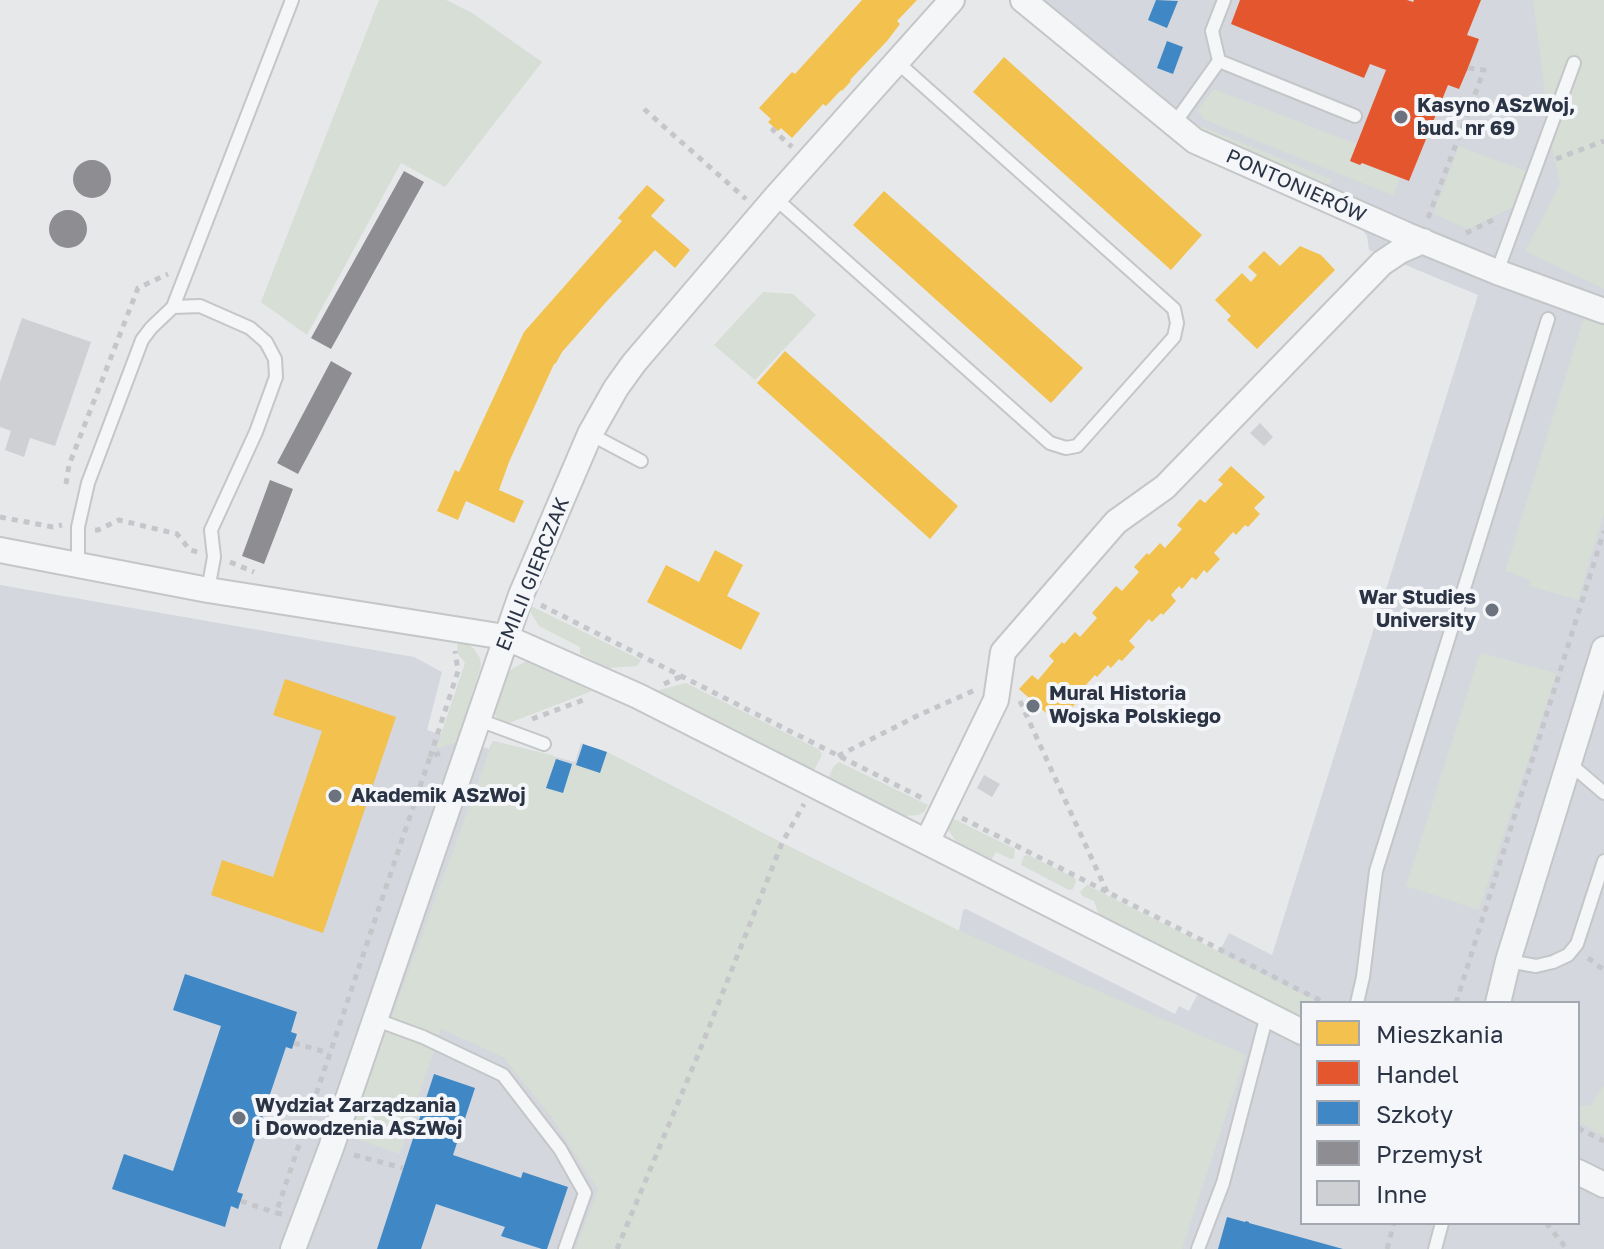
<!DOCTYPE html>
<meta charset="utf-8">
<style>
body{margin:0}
#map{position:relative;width:1604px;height:1249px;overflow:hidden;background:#e6e8ea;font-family:"Golos Text",sans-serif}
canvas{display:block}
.legend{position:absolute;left:1300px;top:1001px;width:280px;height:224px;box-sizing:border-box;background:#f4f6f9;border:2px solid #a4a8b1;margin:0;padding:10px 14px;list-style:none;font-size:24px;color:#2b3445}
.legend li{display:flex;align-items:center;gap:16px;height:40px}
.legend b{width:40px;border:2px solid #a4a8b1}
</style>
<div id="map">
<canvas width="1604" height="1249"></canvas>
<ul class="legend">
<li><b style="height:22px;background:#f2c14e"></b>Mieszkania</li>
<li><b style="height:22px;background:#e4572e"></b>Handel</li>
<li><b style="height:22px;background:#3f88c5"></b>Szkoły</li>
<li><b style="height:22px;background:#8d8d92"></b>Przemysł</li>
<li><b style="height:22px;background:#ced0d3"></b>Inne</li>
</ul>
</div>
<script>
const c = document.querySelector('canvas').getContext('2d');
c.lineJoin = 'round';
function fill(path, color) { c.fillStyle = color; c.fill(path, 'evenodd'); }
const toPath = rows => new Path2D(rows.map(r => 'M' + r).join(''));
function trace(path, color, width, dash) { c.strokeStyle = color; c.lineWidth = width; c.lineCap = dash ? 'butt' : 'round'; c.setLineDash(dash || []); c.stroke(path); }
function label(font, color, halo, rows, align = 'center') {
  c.font = font + ' "Golos Text",sans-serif'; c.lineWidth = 8; c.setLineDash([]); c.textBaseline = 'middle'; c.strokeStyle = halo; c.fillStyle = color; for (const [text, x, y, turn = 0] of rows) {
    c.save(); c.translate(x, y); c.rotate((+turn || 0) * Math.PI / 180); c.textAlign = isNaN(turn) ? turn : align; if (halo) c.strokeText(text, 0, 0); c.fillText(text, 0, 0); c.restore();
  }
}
fill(toPath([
 [1008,0,1604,0,1604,1249,0,1249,0,585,414,657,442,672,427,730,489,749,493,741,575,762,581,743,607,752,782,843,959,931,963,910,966,909,1175,1014,1179,1006,1189,1011,1229,933,1272,955,1478,295,1369,250,1367,236,1357,223,1194,153],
 [1302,1003,1578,1003,1578,1223,1302,1223]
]), '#d4d7dd');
fill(toPath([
 [379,0,446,0,472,13,542,62,445,187,401,163,307,335,261,302],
 [1533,0,1604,0,1604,289,1525,251,1560,184,1548,129,1543,78],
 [1214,89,1357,144,1350,161,1360,165,1362,163,1400,178,1394,196,1205,120,1197,111],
 [1188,121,1206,128,1333,180,1329,184,1324,184,1199,132],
 [1459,146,1528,172,1515,206,1468,229,1433,214],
 [763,292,793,294,816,315,755,380,714,345],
 [1584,317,1604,324,1604,513,1578,600,1529,586,1530,580,1505,571],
 [531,606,641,660,637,666,608,668,580,654,580,647,539,626,530,611],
 [457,644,468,644,474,649,480,658,481,666,457,742,436,749,465,663,458,654],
 [1480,653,1557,673,1479,910,1406,886],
 [526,661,592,691,509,723,497,718,492,711,503,680,509,671],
 [686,683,820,750,822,755,814,770,655,691],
 [493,741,552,755,556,759,546,787,563,793,572,764,600,773,607,752,782,843,960,931,1246,1055,1182,1249,575,1249,598,1190,552,1118,503,1057,441,1029,400,1154,348,1136],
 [839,762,928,805,924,812,918,815,904,816,828,778,834,766],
 [948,816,1015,849,1014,858,1010,859,996,852,991,860,956,841,948,830,946,823],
 [1028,855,1075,878,1076,882,1073,889,1069,890,1021,865,1024,856],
 [1087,885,1297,991,1321,1003,1302,1003,1302,1018,1099,915,1094,901,1082,896,1080,892],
 [1604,1085,1604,1136,1578,1122,1578,1106,1591,1105]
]), '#d6ded6');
fill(toPath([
 [862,0,917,0,897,21,900,24,887,41,850,80,851,81,842,91,841,90,826,106,823,104,792,138,781,128,778,131,768,122,771,119,759,108,792,72,795,74],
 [1004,57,1202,235,1171,270,973,92],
 [647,185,665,200,651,216,690,250,675,268,655,250,607,301,562,352,556,363,554,364,509,462,499,490,524,501,514,523,466,501,458,520,437,511,455,470,459,472,524,332,622,221,618,218],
 [884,191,1083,368,1051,403,853,225],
 [1300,246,1321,255,1335,270,1257,349,1227,320,1231,316,1215,300,1242,273,1251,282,1257,275,1248,267,1264,251,1280,266],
 [785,351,958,506,930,539,757,383],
 [1231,466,1265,497,1254,508,1260,514,1248,527,1245,525,1236,535,1233,532,1214,553,1220,559,1207,573,1204,570,1196,580,1192,577,1182,589,1179,586,1171,595,1176,601,1163,615,1161,613,1152,622,1149,619,1129,641,1135,647,1122,661,1119,659,1111,668,1108,665,1097,677,1095,675,1086,685,1092,690,1091,692,1079,704,1077,702,1068,711,1065,708,1054,720,1019,689,1032,675,1038,680,1054,661,1049,656,1062,642,1064,644,1075,632,1080,637,1097,618,1092,613,1116,586,1122,591,1139,572,1134,567,1147,553,1149,555,1160,543,1165,548,1182,529,1177,525,1200,499,1205,503,1223,484,1218,480],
 [715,550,743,565,727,596,760,613,741,650,647,602,666,565,699,582],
 [285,679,396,717,323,933,211,895,222,860,273,877,322,731,273,715]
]), '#f2c14e');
fill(toPath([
 [1240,0,1407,0,1413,2,1414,0,1481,0,1467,35,1479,39,1468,68,1459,89,1448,85,1409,181,1362,163,1360,165,1350,161,1386,70,1370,64,1364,78,1231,24]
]), '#e4572e');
fill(toPath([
 [1156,0,1178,1,1167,28,1148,20],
 [1167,41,1183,47,1173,74,1157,68],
 [583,744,607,752,600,773,576,765],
 [556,759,572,764,563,793,546,788],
 [185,974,297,1012,291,1032,297,1034,292,1049,286,1047,237,1192,243,1194,238,1209,231,1206,225,1227,112,1189,124,1154,173,1171,221,1026,173,1010],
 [434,1074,475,1088,453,1155,521,1178,523,1172,568,1187,547,1249,542,1249,501,1236,505,1227,436,1204,421,1249,377,1249],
 [1227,1217,1245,1222,1246,1221,1249,1222,1249,1223,1343,1249,1218,1249]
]), '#3f88c5');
fill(toPath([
 '73 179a19 19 0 1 1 38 0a19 19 0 1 1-38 0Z',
 [404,171,424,182,331,349,311,338],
 '49 229a19 19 0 1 1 38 0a19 19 0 1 1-38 0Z',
 [331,361,352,373,298,474,277,463],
 [270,480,293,489,264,564,242,556]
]), '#8d8d92');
fill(toPath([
 [22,318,91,342,55,446,30,438,24,457,5,450,11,431,0,427,0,382],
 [1260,423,1273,437,1264,446,1250,433],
 [984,775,1000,784,992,797,977,788]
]), '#ced0d3');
const lane = toPath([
 [1219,61,1212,31,1224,0],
 [1174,124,1219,61,1355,116],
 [775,198,1050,443,1066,448,1077,446,1174,337,1177,323,1174,309,897,62],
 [1497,272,1574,63],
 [173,307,292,0],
 [590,434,641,461],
 [78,564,78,527,88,483,142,340,151,328,173,307,200,306,250,328,266,342,275,359,276,377,256,432,211,530,214,557,208,590],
 [479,720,544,744],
 [1568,767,1576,769,1604,793],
 [1508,961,1536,966,1553,962,1568,955,1577,944,1604,861],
 [1357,1003,1363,977,1376,871,1548,319],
 [374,1019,423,1037,503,1075,560,1149,585,1193,565,1249],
 [1198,1249,1223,1183,1267,1015],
 [1435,1249,1442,1223]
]);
const street = toPath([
 [1023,0,1195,141,1407,235,1497,272,1604,311],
 [0,550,208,590,505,637,638,696,1302,1032],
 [927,842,996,700,1003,652,1116,522,1165,487,1382,263,1400,251,1423,241],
 [1498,1003,1508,961,1604,649],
 [1578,1172,1604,1185],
 [293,1249,331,1148,521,595,590,434,616,388,634,363,775,198,952,0]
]);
trace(lane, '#c4c6c8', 16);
trace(street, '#c4c6c8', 28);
trace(toPath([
 [644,109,746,199],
 [775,128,773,130,792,147],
 [1556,159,1604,141],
 [1428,218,1484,70,1468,68],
 [1466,233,1497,218],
 [66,484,69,465,138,288,168,274],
 [0,517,53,527,62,525],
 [95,530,98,530,119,520,177,534,190,550,198,552],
 [230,562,254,572],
 [541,605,924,799],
 [664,684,682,676],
 [1020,701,1107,892],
 [532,719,586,699],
 [838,756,919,715,975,690],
 [430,757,458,671,455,651],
 [962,818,1325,1003],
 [1588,958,1604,970],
 [1456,1003,1604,531],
 [294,1043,329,1053],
 [1578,1128,1604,1141],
 [354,1155,403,1168],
 [241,1201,276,1213],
 [282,1214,276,1213,430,757,440,753],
 [1546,1223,1567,1249],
 [617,1249,700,1050,782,843,804,804],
 [1387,1249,1394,1223]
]), '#c5c6ca', 5, [6, 6]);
trace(lane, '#f5f6f7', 12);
trace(street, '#f5f6f7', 24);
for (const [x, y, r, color] of [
 [1401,117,8,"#6c737f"],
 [1492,610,8,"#6c737f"],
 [1033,706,8,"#6c737f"],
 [335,796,8,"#6c737f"],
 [239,1118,8,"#6c737f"]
]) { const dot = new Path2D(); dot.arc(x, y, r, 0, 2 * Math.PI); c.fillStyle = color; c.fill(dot); trace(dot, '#f4f6f9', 3); }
label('bold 20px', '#2b3445', '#f4f6f9', [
 ["Kasyno ASzWoj,",1417,106],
 ["bud. nr 69",1417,129],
 ["War Studies",1476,598,"right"],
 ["University",1476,621,"right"],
 ["Mural Historia",1049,694],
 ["Wojska Polskiego",1049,717],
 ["Akademik ASzWoj",351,796],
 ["Wydział Zarządzania",255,1106],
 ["i Dowodzenia ASzWoj",255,1129]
], 'left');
label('20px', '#2b3445', '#f4f6f9', [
 ["PONTONIERÓW",1296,186,24],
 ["EMILII GIERCZAK",533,574,-68]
]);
</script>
